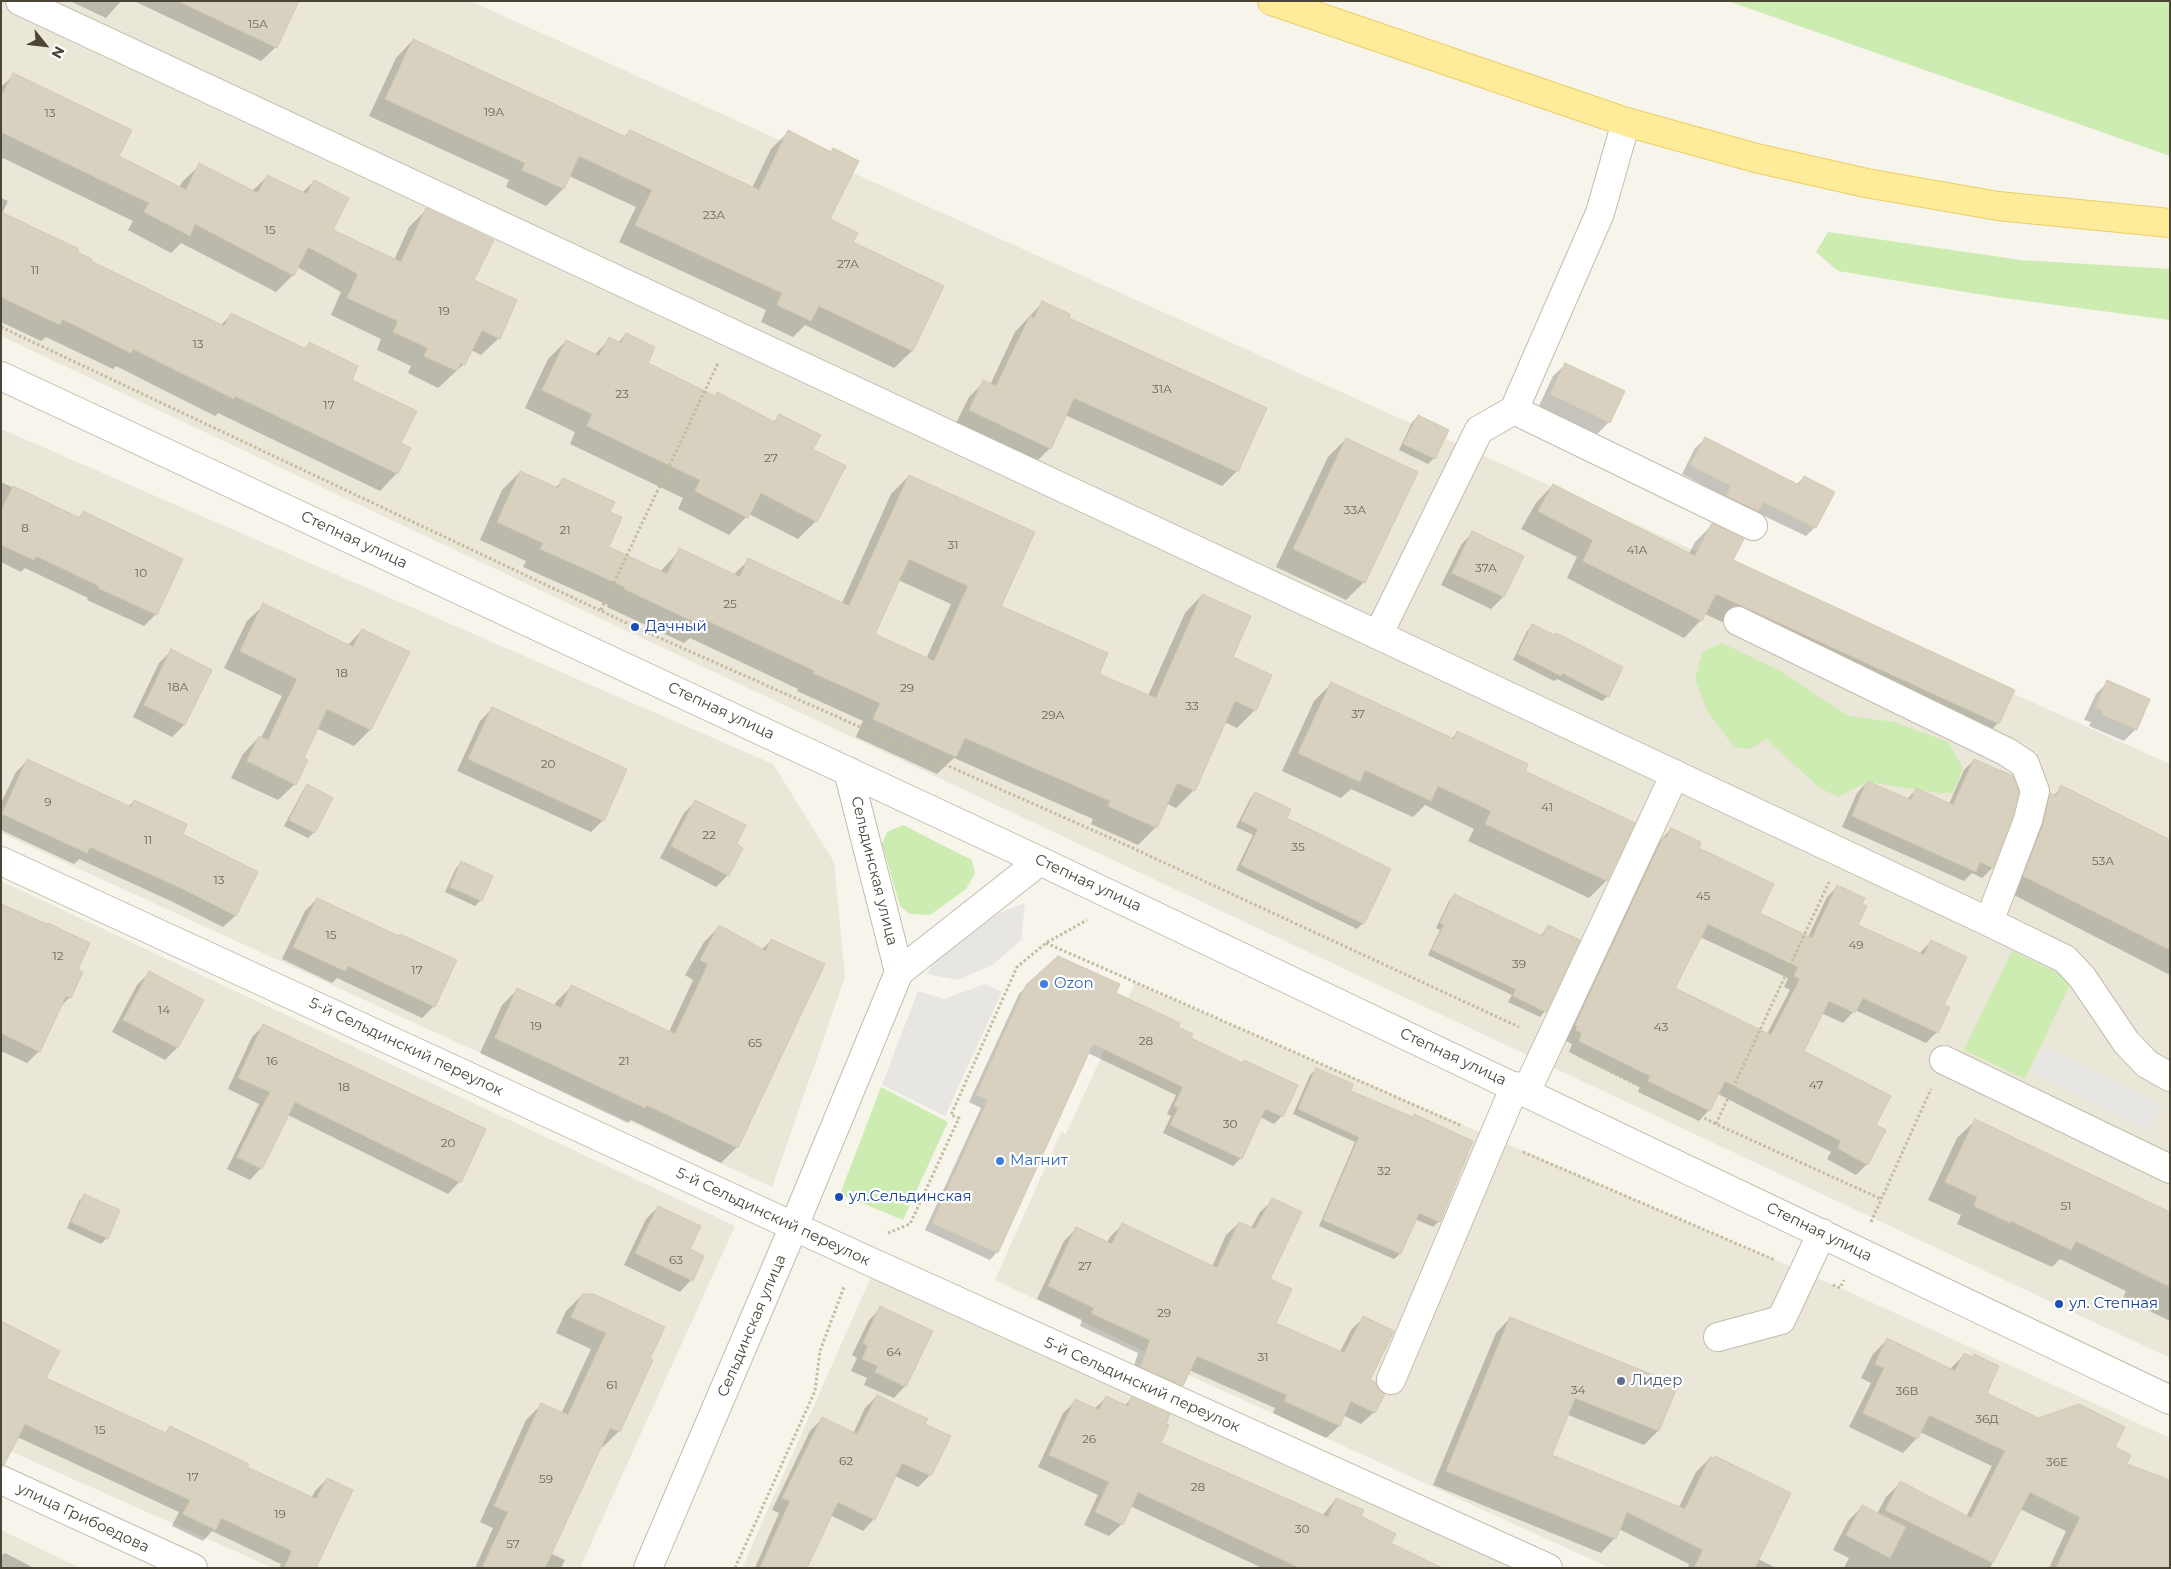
<!DOCTYPE html>
<meta charset="utf-8">
<style>
body{margin:0}
#map{position:relative;width:2171px;height:1569px;overflow:hidden;background:#f6f4eb;font-family:Montserrat,sans-serif}
canvas{display:block}
.frame{position:absolute;inset:0;border:2px solid #4b4538;pointer-events:none}
.north{position:absolute;left:20px;top:20px;width:50px;height:50px;-webkit-text-stroke:4px #fff;paint-order:stroke;rotate:119deg;font-size:14px;font-weight:700;line-height:20px;text-align:center;color:#4b4538}
.north::after{content:'';display:block;margin:auto;width:18px;height:22px;background:#4b4538;clip-path:polygon(50% 0,100% 100%,50% 72%,0 100%)}
</style>
<div id="map">
<canvas width="2171" height="1569"></canvas>
<div class="frame"></div>
<div class="north">N</div>
</div>
<script>
const c = document.querySelector('canvas').getContext('2d');
c.lineJoin = 'round';
function fill(path, color) { c.fillStyle = color; c.fill(path, 'evenodd'); }
const toPath = rows => new Path2D(rows.map(r => 'M' + r).join(''));
function trace(path, color, width, dash) { c.strokeStyle = color; c.lineWidth = width; c.lineCap = dash ? 'butt' : 'round'; c.setLineDash(dash || []); c.stroke(path); }
function label(font, color, halo, rows, align = 'center') {
  c.font = font + ' Montserrat,sans-serif'; c.lineWidth = 4.5; c.setLineDash([]); c.textBaseline = 'middle'; c.strokeStyle = halo; c.fillStyle = color; for (const [text, x, y, turn = 0] of rows) {
    c.save(); c.translate(x, y); c.rotate((+turn || 0) * Math.PI / 180); c.textAlign = isNaN(turn) ? turn : align; if (halo) c.strokeText(text, 0, 0); c.fillText(text, 0, 0); c.restore();
  }
}
fill(toPath([
 [1,1,470,1,2170,764,2170,1358,1,336],
 [1,429,773,764,834,862,845,977,772,1187,1,833],
 [1,881,735,1226,580,1568,273,1568,1,1447],
 [1135,983,1840,1288,2170,1438,2170,1568,1610,1568,1145,1355,1146,1352,995,1280,1061,1132,1066,1134],
 [871,1277,1515,1568,742,1568],
 [1,1530,80,1568,1,1568]
]), '#eae6d8');
fill(toPath([
 [1728,1,2170,1,2170,156],
 [1828,232,2021,260,2170,269,2170,320,1996,297,1838,271,1816,252],
 [1722,643,1778,670,1849,716,1894,722,1948,742,1963,768,1953,793,1939,793,1867,782,1838,797,1820,788,1766,739,1751,749,1734,747,1706,709,1695,679,1703,651],
 [903,825,972,860,975,874,966,889,930,915,910,914,900,906,882,844,887,832],
 [2012,951,2072,980,2025,1079,1964,1050],
 [881,1087,948,1122,903,1220,840,1194]
]), '#ccecb2');
fill(toPath([
 [1025,903,1021,940,994,964,958,980,927,974,934,962,999,913],
 [985,984,1002,992,945,1116,882,1085,918,991,944,999],
 [2043,1046,2163,1104,2150,1130,2030,1072]
]), '#e8e6e2');
fill(toPath([
 [70,1,121,1,106,18],
 [134,1,297,1,276,47,261,61],
 [413,40,624,137,630,131,752,188,771,149,788,132,830,153,833,150,828,220,852,243,942,286,912,351,894,368,805,325,793,337,761,322,766,310,619,242,636,207,569,176,563,189,546,206,506,187,509,180,369,116,396,58],
 [14,75,117,157,179,188,182,182,200,165,252,191,267,177,302,193,314,181,332,230,394,260,409,227,427,209,473,281,499,338,481,355,471,350,464,364,438,388,408,373,411,366,377,350,381,339,331,315,341,292,297,267,293,275,276,292,181,243,171,253,128,230,133,221,3,158,1,161,1,87],
 [1,198,8,201,2,214,89,262,220,326,231,315,304,349,309,344,351,380,399,443,397,473,380,491,218,413,215,416,116,366,113,369,46,337,41,341,1,322],
 [1042,303,1067,318,1237,471,1222,486,1065,415,1050,448,1035,463,955,425,969,397,984,382,990,385,1015,332],
 [626,334,646,363,714,397,773,422,780,416,811,450,816,521,798,539,749,514,729,535,678,509,683,498,570,444,575,432,525,408,548,359,566,341,594,355,610,339,618,343],
 [1565,365,1609,422,1597,434,1539,406,1553,376],
 [1418,416,1447,431,1434,458,1428,464,1399,450,1412,422],
 [1346,439,1364,582,1346,600,1276,567,1328,457],
 [1705,439,1796,485,1804,477,1815,527,1806,536,1756,512,1718,505,1722,495,1682,474,1695,448],
 [520,472,555,488,563,480,609,513,607,547,660,572,680,550,733,575,749,560,842,603,891,494,909,476,999,606,1098,674,1148,696,1185,613,1202,595,1255,710,1237,728,1224,722,1194,790,1176,808,1166,803,1156,827,1138,845,1091,824,1093,819,954,758,937,774,856,737,863,721,797,691,798,689,690,638,684,643,607,607,608,605,523,567,526,561,480,540,502,490],
 [898,580,951,604,926,659,873,635],
 [1,482,78,518,83,513,156,614,144,626,87,600,88,598,25,568,21,572,1,562],
 [1553,485,1689,554,1695,542,1712,525,1732,561,1998,723,1981,741,1705,614,1701,620,1684,638,1567,578,1577,557,1521,529,1536,503],
 [1472,533,1523,556,1503,597,1491,609,1441,585,1461,545],
 [264,605,347,646,362,630,408,653,370,730,354,746,316,728,302,758,295,784,278,800,231,778,243,754,259,737,261,738,282,696,224,668,247,621],
 [1533,625,1608,696,1602,701,1557,679,1554,681,1513,660,1527,631],
 [171,651,211,670,184,725,172,737,133,717,159,663],
 [2108,682,2136,729,2124,741,2089,726,2091,722,2084,720,2096,694],
 [1331,684,1451,739,1458,732,1523,772,1606,881,1589,898,1468,841,1474,829,1425,805,1413,817,1351,789,1341,798,1282,771,1314,701],
 [492,709,603,820,591,832,457,771,480,721],
 [1974,760,2012,815,1992,868,1982,878,1972,873,1964,881,1842,827,1857,793,1867,782,1906,800,1916,790,1949,804,1964,770],
 [27,761,128,807,134,801,181,834,257,873,235,916,223,927,173,902,79,859,74,864,1,830,1,803,16,772],
 [307,786,331,798,314,832,308,838,284,826,302,792],
 [2062,787,2170,854,2170,975,2008,892,2034,811,2050,794,2053,796],
 [1255,793,1285,819,1389,869,1363,923,1357,929,1236,870,1253,835,1236,827,1250,799],
 [696,801,735,845,728,875,716,887,660,858,684,813],
 [1671,829,1697,849,1759,914,1808,937,1827,897,1838,886,1857,925,1919,954,1931,941,1943,1005,1937,1032,1926,1043,1855,1010,1843,1023,1821,1013,1802,1051,1874,1125,1867,1164,1856,1175,1827,1159,1831,1152,1718,1094,1709,1110,1699,1121,1638,1092,1640,1087,1569,1052,1572,1044,1566,1041,1567,1038,1564,1036,1652,849],
 [1700,937,1788,978,1784,987,1790,990,1767,1034,1673,988],
 [462,863,481,900,475,906,445,892,456,868],
 [1454,896,1540,936,1548,927,1545,1011,1540,1017,1508,1002,1512,995,1428,955,1440,930,1436,928,1449,901],
 [317,899,398,937,455,961,434,1006,422,1018,337,978,332,983,282,959,305,911],
 [719,927,761,950,772,940,737,1147,721,1163,631,1120,628,1123,480,1053,502,1005,517,990,554,1006,556,1002,572,986,669,1032,693,980,685,975,704,942],
 [76,970,70,997,59,1008,39,1051,27,1063,1,1051,1,1013],
 [149,973,202,1000,177,1048,165,1060,112,1032,137,985],
 [1027,986,1115,993,1176,1028,1282,1116,1274,1124,1260,1117,1241,1158,1233,1166,1163,1133,1171,1116,1167,1114,1176,1095,1088,1053,997,1252,990,1260,925,1230,981,1108,969,1102,1019,994],
 [263,1026,485,1130,459,1182,448,1194,288,1115,261,1168,250,1180,227,1169,259,1104,228,1089,252,1037],
 [1316,1070,1349,1092,1412,1118,1414,1116,1439,1221,1433,1227,1415,1219,1400,1254,1394,1259,1319,1226,1355,1142,1293,1114,1310,1075],
 [1975,1121,2170,1214,2170,1321,2123,1298,2126,1291,2060,1259,2052,1267,1957,1224,1961,1215,1928,1200,1957,1138],
 [85,1195,107,1238,101,1244,67,1228,79,1201],
 [1273,1200,1269,1279,1275,1323,1340,1352,1351,1330,1363,1318,1374,1412,1361,1424,1343,1415,1339,1426,1326,1438,1273,1413,1275,1408,1189,1370,1182,1385,1170,1398,1130,1379,1138,1353,1080,1326,1082,1320,1037,1299,1064,1241,1076,1229,1107,1243,1110,1237,1122,1225,1212,1267,1226,1235,1239,1223,1251,1228,1260,1212],
 [658,1207,688,1249,691,1280,680,1292,624,1265,646,1219],
 [582,1295,663,1328,619,1431,603,1447,600,1446,550,1553,565,1560,561,1568,475,1568,493,1528,480,1522,526,1420,541,1405,561,1414,591,1349,556,1333,566,1311],
 [881,1308,905,1386,894,1398,864,1385,867,1378,851,1371,857,1358,852,1355,869,1320],
 [1510,1318,1676,1386,1658,1431,1644,1445,1568,1415,1550,1456,1679,1507,1696,1472,1710,1458,1758,1559,1776,1568,1688,1568,1689,1564,1619,1529,1615,1538,1601,1553,1433,1485,1496,1333],
 [1887,1340,1949,1370,1964,1355,1985,1394,2038,1420,2113,1448,2125,1464,2170,1568,2049,1568,2066,1531,2020,1509,1990,1568,1844,1568,1849,1558,1833,1550,1848,1521,1862,1507,1877,1514,1886,1497,1900,1483,1966,1517,1992,1466,1920,1432,1917,1438,1903,1453,1849,1427,1871,1383,1861,1378,1873,1354],
 [44,1379,164,1434,170,1428,246,1468,311,1499,315,1491,327,1479,314,1568,279,1568,281,1564,212,1531,203,1541,172,1526,179,1512,13,1435],
 [877,1396,923,1424,930,1475,918,1487,895,1476,874,1519,863,1531,830,1515,805,1568,755,1568,779,1513,772,1510,810,1431,822,1419,853,1434,865,1408],
 [1106,1398,1124,1406,1132,1398,1159,1443,1322,1516,1336,1499,1390,1544,1439,1568,1262,1568,1130,1506,1122,1524,1109,1536,1084,1525,1098,1495,1038,1467,1063,1413,1076,1401,1094,1409],
 [5,1553,34,1568,1,1568,1,1556]
]), '#0003');
const building = toPath([
 [178,1,299,1,277,48,178,1],
 [413,39,626,137,630,130,759,190,788,130,831,152,833,148,859,161,830,219,858,233,853,242,944,286,913,351,819,306,811,321,777,305,782,293,635,225,652,190,579,156,564,189,522,170,525,163,385,99,413,39],
 [13,73,132,130,119,156,186,190,199,163,258,193,267,175,307,194,314,180,349,198,333,230,401,262,426,208,494,240,474,280,517,300,500,339,482,330,465,365,461,363,457,371,424,356,428,348,393,332,398,321,347,298,358,274,308,247,294,276,195,224,190,236,144,212,149,203,1,132,1,97,13,73],
 [1,212,79,249,77,252,92,259,91,261,224,326,231,313,306,349,309,342,358,366,352,380,417,411,401,443,411,448,398,474,235,396,234,399,133,349,131,353,62,319,60,325,1,297,1,212],
 [1042,301,1070,314,1069,318,1267,408,1238,472,1074,398,1051,449,969,410,983,380,996,386,1030,316,1034,318,1042,301],
 [626,333,655,347,648,363,715,396,717,392,775,422,779,414,821,435,813,449,846,466,817,522,761,493,748,518,695,491,700,480,587,426,592,414,542,390,566,340,599,356,609,337,621,343,626,333],
 [1565,363,1625,391,1610,423,1550,394,1565,363],
 [1418,415,1449,430,1435,459,1403,444,1418,415],
 [1705,437,1799,485,1804,476,1835,492,1816,528,1763,502,1758,511,1726,495,1731,486,1690,465,1705,437],
 [1346,438,1418,472,1365,583,1293,549,1346,438],
 [520,471,558,488,563,478,615,502,610,512,622,517,609,547,667,574,679,548,740,577,748,558,849,606,909,475,1035,532,1001,606,1108,653,1099,674,1156,698,1202,594,1251,616,1233,657,1272,675,1256,711,1235,701,1195,791,1177,783,1157,828,1108,806,1110,801,965,738,956,757,873,719,880,703,813,673,815,671,706,620,703,626,624,589,625,587,540,549,543,543,497,522,520,471],
 [909,559,968,586,934,661,875,634,909,559],
 [1553,484,1695,556,1712,523,1744,539,1733,560,2015,690,1999,724,1716,594,1702,621,1583,561,1593,540,1538,511,1553,484],
 [13,486,80,518,83,511,183,559,157,615,98,588,99,586,36,556,34,560,1,545,1,511,13,486],
 [1472,531,1524,556,1504,597,1452,573,1472,531],
 [263,603,353,647,362,629,410,652,371,730,327,709,304,758,308,760,296,785,247,761,259,736,268,740,297,679,240,651,263,603],
 [1532,624,1555,635,1556,633,1623,667,1609,697,1562,673,1561,676,1518,654,1532,624],
 [171,649,212,670,185,725,144,705,171,649],
 [2107,680,2150,699,2137,730,2101,714,2102,710,2095,708,2107,680],
 [1331,682,1454,739,1457,731,1528,764,1525,771,1635,823,1607,881,1485,824,1491,811,1438,786,1431,801,1365,770,1360,782,1298,753,1331,682],
 [492,707,627,769,604,821,468,759,492,707],
 [27,759,131,807,134,800,187,824,183,834,258,872,236,916,185,890,90,847,87,853,2,814,27,759],
 [1974,759,2013,776,2019,792,2013,815,1993,868,1980,862,1976,872,1852,816,1867,781,1911,800,1916,788,1953,805,1974,759],
 [307,784,333,798,315,833,289,820,307,784],
 [2061,785,2170,840,2170,950,2023,876,2043,825,2050,793,2056,796,2061,785],
 [1255,792,1291,809,1287,818,1391,869,1364,924,1241,865,1258,829,1241,821,1255,792],
 [695,800,746,825,737,844,743,848,729,876,671,846,695,800],
 [1671,828,1701,842,1699,848,1774,884,1760,913,1812,938,1837,885,1865,898,1862,904,1867,906,1858,925,1924,955,1931,940,1967,957,1944,1005,1950,1007,1938,1033,1863,998,1855,1013,1829,1001,1804,1051,1891,1096,1876,1125,1886,1130,1868,1165,1837,1148,1841,1141,1725,1081,1710,1111,1648,1081,1650,1076,1579,1041,1582,1033,1576,1030,1577,1027,1575,1025,1663,837,1666,838,1671,828],
 [1708,924,1798,967,1794,976,1800,979,1771,1035,1675,988,1708,924],
 [461,861,493,876,482,901,450,887,461,861],
 [1454,894,1542,936,1548,925,1580,940,1546,1012,1513,996,1516,989,1432,950,1444,924,1440,923,1454,894],
 [317,898,399,936,400,934,457,960,435,1007,348,966,345,971,293,947,317,898],
 [1,904,47,924,48,923,90,943,78,969,83,972,71,998,66,996,40,1052,1,1033,1,904],
 [719,925,766,951,771,939,825,964,738,1148,646,1105,645,1108,495,1038,517,988,561,1008,571,985,675,1034,708,964,700,960,719,925],
 [1058,956,1120,984,1116,993,1180,1023,1178,1027,1193,1034,1191,1038,1243,1063,1244,1060,1298,1085,1283,1117,1265,1109,1242,1159,1170,1125,1178,1108,1174,1106,1183,1087,1093,1044,998,1253,932,1223,988,1100,976,1095,1026,985,1058,956],
 [149,971,204,1000,178,1048,123,1020,149,971],
 [263,1024,486,1129,461,1183,295,1102,262,1169,237,1157,270,1092,238,1078,263,1024],
 [1316,1068,1353,1084,1351,1091,1413,1117,1414,1114,1473,1141,1440,1222,1419,1213,1401,1254,1323,1220,1359,1137,1298,1109,1316,1068],
 [1975,1119,2170,1212,2170,1287,2076,1241,2071,1250,2011,1221,2010,1223,1974,1206,1977,1197,1945,1182,1975,1119],
 [84,1194,120,1210,108,1239,71,1222,84,1194],
 [1272,1198,1302,1212,1270,1279,1292,1289,1276,1323,1344,1353,1363,1316,1394,1331,1370,1380,1376,1382,1378,1389,1385,1394,1375,1413,1351,1401,1340,1426,1284,1401,1287,1395,1197,1356,1183,1386,1141,1367,1150,1340,1091,1313,1094,1308,1048,1286,1076,1227,1112,1244,1122,1223,1217,1268,1239,1222,1255,1229,1272,1198],
 [658,1206,701,1226,690,1249,704,1256,693,1281,635,1253,658,1206],
 [582,1294,594,1294,665,1327,650,1359,653,1360,620,1432,610,1428,545,1568,482,1568,508,1512,494,1506,541,1403,568,1415,606,1333,571,1317,582,1294],
 [880,1306,933,1331,906,1387,875,1372,878,1366,862,1359,868,1346,863,1343,880,1306],
 [1510,1317,1678,1385,1659,1431,1575,1398,1552,1455,1685,1509,1710,1457,1714,1458,1715,1456,1791,1493,1755,1568,1694,1568,1703,1550,1627,1512,1616,1539,1446,1471,1510,1317],
 [1,1321,60,1351,46,1378,166,1433,170,1426,249,1464,247,1467,316,1499,327,1478,353,1490,316,1568,284,1568,292,1551,221,1518,216,1530,183,1514,190,1500,25,1424,4,1465,1,1465,1,1321],
 [1887,1338,1955,1371,1964,1353,1972,1357,1974,1354,1999,1366,1987,1393,2038,1418,2079,1404,2125,1427,2115,1447,2131,1455,2127,1464,2170,1480,2170,1568,2056,1568,2080,1517,2030,1492,1993,1563,1885,1510,1900,1481,1971,1518,2005,1451,1929,1415,1918,1439,1863,1413,1884,1368,1875,1364,1887,1338],
 [877,1395,928,1419,925,1424,951,1436,931,1476,902,1463,875,1520,838,1502,807,1568,760,1568,790,1501,782,1498,822,1417,857,1434,877,1395],
 [1106,1396,1128,1406,1131,1397,1170,1414,1166,1424,1169,1425,1161,1443,1328,1517,1336,1498,1364,1510,1361,1516,1396,1534,1391,1543,1442,1568,1300,1568,1138,1492,1123,1525,1095,1512,1109,1482,1049,1455,1075,1399,1099,1410,1106,1396],
 [1862,1505,1906,1527,1890,1558,1846,1535,1862,1505]
]);
fill(building, '#d9d1bf');
trace(building, '#d4cab2', 1);
const minor = toPath([
 [20,1,1378,635,1989,922,2065,959,2082,977,2126,1042,2147,1064,2170,1077],
 [1,376,1040,861,2170,1400],
 [1514,410,1753,526],
 [1738,621,2007,752,2025,764,2035,791,2028,820,1989,922],
 [1378,635,1479,430,1514,410,1600,213,1626,122],
 [848,771,899,972],
 [1,861,858,1256,1548,1568],
 [1944,1060,2170,1169],
 [1526,1092,1675,774],
 [1718,1337,1781,1320,1822,1233],
 [1391,1380,1515,1086],
 [1,1480,193,1568],
 [648,1568,794,1226,899,972,1040,861]
]);
const major = toPath([
 [1272,1,1626,122,1756,158,1866,183,1998,206,2170,223]
]);
trace(minor, '#c2bdac', 30);
trace(major, '#ebcf64', 30);
trace(toPath([
 [1,327,635,627,1126,845,1519,1027],
 [601,610,718,363],
 [1046,943,1462,1126],
 [1579,1056,1716,1124,1881,1199],
 [1716,1124,1829,882],
 [1523,1152,1775,1260],
 [1871,1222,1931,1089],
 [888,1233,910,1224,959,1118,951,1115,1017,967,1046,943,1087,920],
 [1833,1285,1840,1288,1844,1280],
 [735,1568,815,1391,820,1351,844,1287]
]), '#c5bb9d', 3, [2.5, 2.5]);
trace(minor, '#fff', 28);
trace(major, '#ffec9b', 28);
for (const [x, y, r, color] of [
 [635,627,5,"#1a4fb4"],
 [1044,984,5,"#3f7fe0"],
 [1000,1161,5,"#3f7fe0"],
 [839,1197,5,"#1a4fb4"],
 [2059,1304,5,"#1a4fb4"],
 [1621,1381,5,"#5c6f8a"]
]) { const dot = new Path2D(); dot.arc(x, y, r, 0, 2 * Math.PI); c.fillStyle = color; c.fill(dot); trace(dot, '#fff', 2); }
label('12px', '#6e685a', null, [
 ["15А",258,24],
 ["19А",494,112],
 ["13",50,113],
 ["23А",714,215],
 ["15",270,230],
 ["27А",848,264],
 ["11",35,270],
 ["19",444,311],
 ["13",198,344],
 ["31А",1162,389],
 ["23",622,394],
 ["17",329,405],
 ["27",771,458],
 ["33А",1355,510],
 ["8",25,528],
 ["21",565,530],
 ["31",953,545],
 ["41А",1637,550],
 ["37А",1486,568],
 ["10",141,573],
 ["25",730,604],
 ["18",342,673],
 ["18А",178,687],
 ["29",907,688],
 ["33",1192,706],
 ["37",1358,714],
 ["29А",1053,715],
 ["20",548,764],
 ["9",48,802],
 ["41",1547,807],
 ["22",709,835],
 ["11",148,840],
 ["35",1298,847],
 ["53А",2103,861],
 ["13",219,880],
 ["45",1703,896],
 ["15",331,935],
 ["49",1856,945],
 ["12",58,956],
 ["39",1519,964],
 ["17",417,970],
 ["14",164,1010],
 ["19",536,1026],
 ["43",1661,1027],
 ["28",1146,1041],
 ["65",755,1043],
 ["16",272,1061],
 ["21",624,1061],
 ["47",1816,1085],
 ["18",344,1087],
 ["30",1230,1124],
 ["20",448,1143],
 ["32",1384,1171],
 ["51",2066,1206],
 ["63",676,1260],
 ["27",1085,1266],
 ["29",1164,1313],
 ["64",894,1352],
 ["31",1263,1357],
 ["61",612,1385],
 ["34",1578,1390],
 ["36В",1907,1391],
 ["36Д",1987,1419],
 ["15",100,1430],
 ["26",1089,1439],
 ["62",846,1461],
 ["36Е",2057,1462],
 ["17",193,1477],
 ["59",546,1479],
 ["28",1198,1487],
 ["19",280,1514],
 ["30",1302,1529],
 ["57",513,1544]
]);
label('15px', '#4b4538', '#fff', [
 ["Степная улица",354,540,25],
 ["Степная улица",721,711,25],
 ["Сельдинская улица",874,871,76],
 ["Степная улица",1088,883,25],
 ["5-й Сельдинский переулок",406,1047,25],
 ["Степная улица",1453,1057,25],
 ["5-й Сельдинский переулок",773,1217,25],
 ["Степная улица",1819,1232,26],
 ["Сельдинская улица",752,1326,-67],
 ["5-й Сельдинский переулок",1142,1385,24],
 ["улица Грибоедова",83,1518,25]
]);
label('15px', '#164399', '#fff', [
 ["Дачный",645,627],
 ["ул.Сельдинская",849,1197],
 ["ул. Степная",2069,1304]
], 'left');
label('15px', '#366cbe', '#fff', [
 ["Ozon",1054,984],
 ["Магнит",1010,1161]
], 'left');
label('15px', '#4e5e75', '#fff', [
 ["Лидер",1631,1381]
], 'left');
</script>
